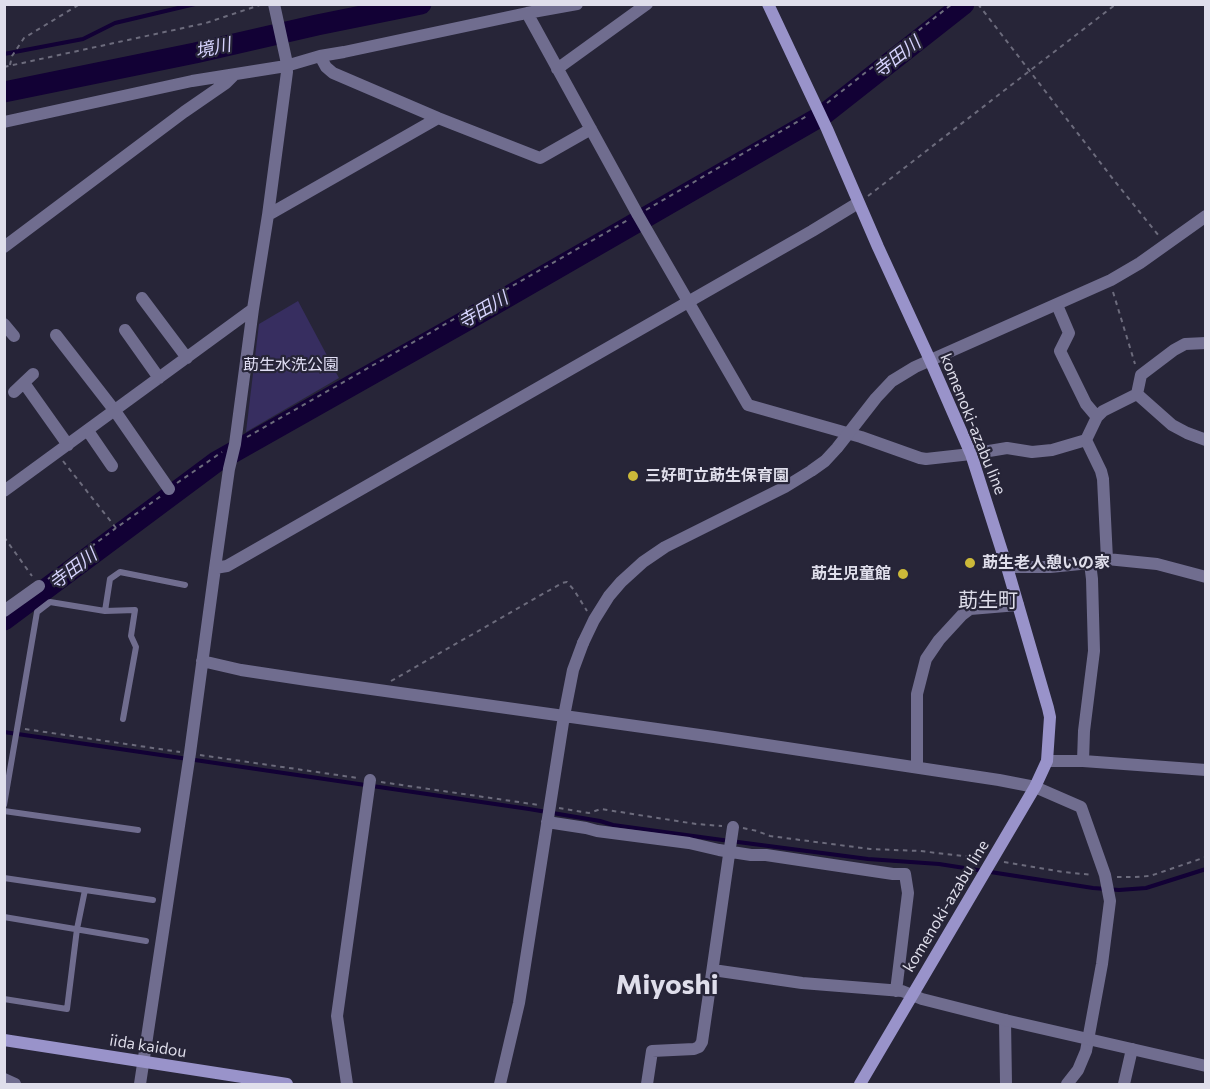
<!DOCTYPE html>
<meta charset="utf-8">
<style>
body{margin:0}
#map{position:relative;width:1210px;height:1089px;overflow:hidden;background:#272538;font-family:Commissioner,sans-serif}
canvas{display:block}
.frame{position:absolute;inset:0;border:6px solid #dfdeeb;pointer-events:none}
</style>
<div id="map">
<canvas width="1210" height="1089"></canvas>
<div class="frame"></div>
</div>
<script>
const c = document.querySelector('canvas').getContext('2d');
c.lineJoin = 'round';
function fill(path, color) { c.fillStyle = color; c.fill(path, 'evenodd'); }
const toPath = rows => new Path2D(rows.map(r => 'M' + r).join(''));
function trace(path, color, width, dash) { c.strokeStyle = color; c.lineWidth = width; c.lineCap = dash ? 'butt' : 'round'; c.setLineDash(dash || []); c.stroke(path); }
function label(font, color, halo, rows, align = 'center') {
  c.font = font + ' Commissioner,"Noto Sans JP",sans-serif'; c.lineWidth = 4.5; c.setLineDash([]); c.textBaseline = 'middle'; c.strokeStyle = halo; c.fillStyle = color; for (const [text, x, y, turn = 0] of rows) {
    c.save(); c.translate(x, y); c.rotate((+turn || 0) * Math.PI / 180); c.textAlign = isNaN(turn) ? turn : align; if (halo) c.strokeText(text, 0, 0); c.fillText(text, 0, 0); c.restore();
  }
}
fill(toPath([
 [298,301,339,378,246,432,259,324]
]), '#372e60');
trace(toPath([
 [4,54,83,39,115,23,195,4],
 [4,732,529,809,600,821,613,825,715,839,868,859,939,864,1093,888,1119,890,1146,888,1206,869]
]), '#120135', 4);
trace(toPath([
 [4,92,195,53,317,25,421,4],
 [4,620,216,462,462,323,823,115,964,4]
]), '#120135', 21);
trace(toPath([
 [978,4,1113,179,1159,236],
 [10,65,12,56,24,38,80,4],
 [4,67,206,23,263,4],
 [827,103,952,4],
 [868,196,1116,4],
 [646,210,807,116],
 [1113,292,1135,364],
 [247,437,628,220],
 [63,461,116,528,161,496],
 [177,483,222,452],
 [4,537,32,576],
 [48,579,116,528],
 [391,681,562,583,567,582,574,590,587,611],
 [25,729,180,752],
 [200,755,358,778],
 [381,782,539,805],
 [559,808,589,813,601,809,696,824,722,826],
 [743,828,757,831,770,836,870,849,920,851,981,858],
 [1004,862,1063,872,1093,875],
 [1117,877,1134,877,1150,876,1206,857]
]), '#6c6b7c', 2, [4.5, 4.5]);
trace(toPath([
 [105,611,135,610,131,636,136,647,123,719],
 [4,805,37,612,50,602,105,611,110,579,120,572,185,585],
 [4,811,138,830],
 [4,878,153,900],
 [4,917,146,941],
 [4,999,67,1009,77,929,85,890]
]), '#706d8f', 6);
trace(toPath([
 [527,13,638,215,748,405,861,437,920,458,926,459,971,454,1007,448,1032,452,1052,450,1086,440,1097,417,1103,411,1137,394,1141,375,1174,350,1185,344,1206,343],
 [320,56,326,67,333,73,438,118,540,158,591,129],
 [557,69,647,4],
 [4,122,192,81,286,66,320,56,344,52,527,13,577,4],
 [268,215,438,118],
 [4,247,184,112,226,83,235,74],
 [142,298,187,358],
 [1057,305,1069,333,1060,351,1086,404,1097,417],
 [4,324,14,336],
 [125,330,159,378],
 [56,335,115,411,169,489],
 [24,383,68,445],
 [14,392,33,374],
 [1137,394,1172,425,1187,433,1206,440],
 [88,431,112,466],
 [1086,440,1101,471,1103,479,1107,559],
 [4,491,253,309],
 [1007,567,1050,567,1090,563,1107,559,1157,564,1206,577],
 [215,568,227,566,812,231,858,203],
 [4,611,39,586],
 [202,661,241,670,307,680,714,737,999,780,1035,787,1081,807,1105,875,1110,901,1102,964,1086,1051,1078,1070,1067,1084],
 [1047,761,1083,761,1206,770],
 [1083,761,1084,731,1094,651,1092,579,1090,563],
 [917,767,917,694,926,659,939,640,962,615,970,609,1018,605],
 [547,822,586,828,597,831,689,843,719,850,751,855,766,855,893,874,905,874,908,893,896,991],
 [713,970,802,983,902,991,912,995],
 [1005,1020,1006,1084],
 [4,1079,15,1084],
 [140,1084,190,753,215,568,229,469,235,444,253,309,268,215,287,72,286,59,274,4],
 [347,1084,337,1016,370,780],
 [500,1084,519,1003,564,716,573,670,583,643],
 [647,1084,652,1051,694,1049,699,1047,702,1042,733,827],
 [1124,1084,1132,1049]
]), '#706d8f', 12);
trace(toPath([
 [583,643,594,620,609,596,621,582,643,562,665,547,785,487,811,471,825,461,837,448,876,398,892,381,915,367,1111,280,1140,263,1206,216],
 [912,995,922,999,1005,1020,1206,1066]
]), '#706d8f', 12);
trace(toPath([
 [768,4,827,129,878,247,930,360,971,454,1007,567,1048,708,1050,717,1047,761,1035,787,860,1084],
 [4,1040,287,1084]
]), '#9993ca', 12);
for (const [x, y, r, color] of [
 [633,476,6,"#ccb939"],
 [970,563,6,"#ccb939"],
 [903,574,6,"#ccb939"]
]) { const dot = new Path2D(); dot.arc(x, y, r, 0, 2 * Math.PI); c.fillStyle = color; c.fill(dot); trace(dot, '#272538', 2); }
label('16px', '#e1dff5', '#272538', [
 ["莇生水洗公園",291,365]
]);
label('16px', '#dfdeeb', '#272538', [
 ["komenoki-azabu line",973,424,68],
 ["komenoki-azabu line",946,906,-59],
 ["iida kaidou",148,1046,9]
]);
label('bold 16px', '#dfdeeb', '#272538', [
 ["三好町立莇生保育園",645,476],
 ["莇生老人憩いの家",982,563],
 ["莇生児童館",891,574,"right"]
], 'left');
label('italic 18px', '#d6d3fe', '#272538', [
 ["境川",213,48,-12],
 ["寺田川",897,57,-38],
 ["寺田川",483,310,-30],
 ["寺田川",73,569,-37]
]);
label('20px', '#dfdeeb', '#272538', [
 ["莇生町",988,600]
]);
label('bold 28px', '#dfdeeb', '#272538', [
 ["Miyoshi",667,985]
]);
</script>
